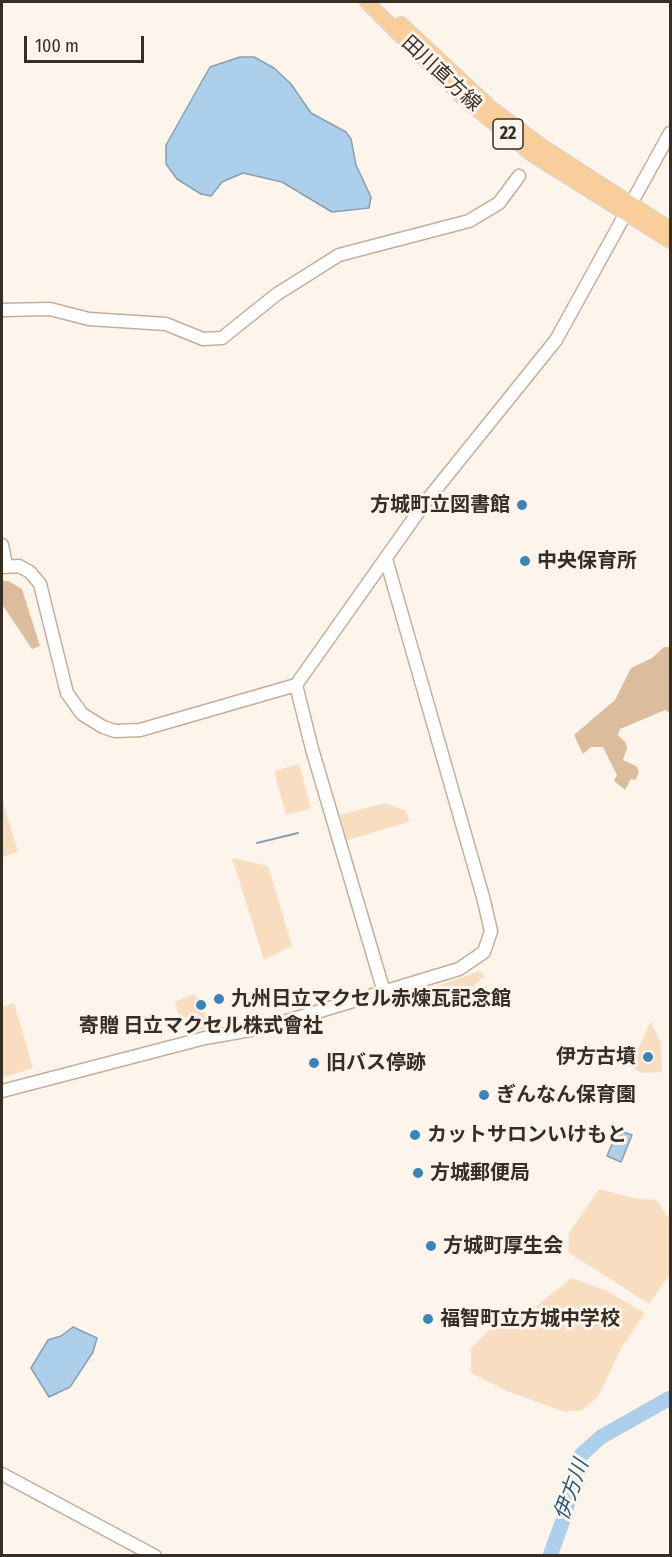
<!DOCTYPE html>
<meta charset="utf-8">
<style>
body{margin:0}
#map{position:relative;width:672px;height:1557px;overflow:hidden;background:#fdf4eb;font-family:"Fira Sans Condensed",sans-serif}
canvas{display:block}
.frame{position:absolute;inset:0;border:3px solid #362e25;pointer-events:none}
.scale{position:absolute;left:24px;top:36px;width:120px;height:27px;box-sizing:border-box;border:3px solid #362e25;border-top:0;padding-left:8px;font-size:18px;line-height:21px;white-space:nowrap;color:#362e25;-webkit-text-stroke:4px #fdf4eb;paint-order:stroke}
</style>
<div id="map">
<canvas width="672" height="1557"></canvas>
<div class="frame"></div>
<div class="scale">100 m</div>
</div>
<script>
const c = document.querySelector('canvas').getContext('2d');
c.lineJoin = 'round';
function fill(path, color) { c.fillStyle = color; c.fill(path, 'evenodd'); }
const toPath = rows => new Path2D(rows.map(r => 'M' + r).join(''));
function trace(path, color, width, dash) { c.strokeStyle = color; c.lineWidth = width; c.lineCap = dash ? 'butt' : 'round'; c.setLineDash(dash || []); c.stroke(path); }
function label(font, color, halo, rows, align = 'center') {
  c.font = font + ' "Fira Sans Condensed","Noto Sans JP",sans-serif'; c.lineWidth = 6; c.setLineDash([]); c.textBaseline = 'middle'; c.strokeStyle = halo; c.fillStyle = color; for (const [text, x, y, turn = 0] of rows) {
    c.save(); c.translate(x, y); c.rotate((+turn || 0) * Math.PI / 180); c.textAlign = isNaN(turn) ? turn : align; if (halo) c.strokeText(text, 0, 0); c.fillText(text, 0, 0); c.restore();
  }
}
fill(toPath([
 [299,764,311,808,286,815,274,771],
 [2,799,18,852,2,857],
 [385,803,406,811,409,822,347,840,340,815],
 [232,858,268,866,292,946,264,960],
 [480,971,484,976,465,995,420,992],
 [194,994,196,998,200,997,210,1028,194,1031,187,1023,182,1025,175,1002],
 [14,1003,33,1068,2,1078,2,1007],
 [651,1021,661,1043,662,1072,642,1073,630,1066],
 [599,1189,633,1198,656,1200,670,1220,670,1274,649,1304,568,1252,569,1233],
 [571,1278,605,1290,645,1313,622,1347,599,1395,590,1404,582,1410,565,1412,507,1391,471,1373,471,1348,511,1309,533,1309]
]), '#f8ddc0');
fill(toPath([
 [2,581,8,581,22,589,40,646,32,649,2,604],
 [664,647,670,647,670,713,665,710,620,729,618,735,626,743,627,748,623,760,636,766,639,771,636,780,631,779,625,790,614,781,617,775,603,747,591,747,583,754,574,735,615,700,631,668,652,658]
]), '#dbbd9d');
const water = toPath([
 [240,57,254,57,274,68,291,84,311,113,346,132,351,139,356,165,371,197,369,208,332,212,282,182,243,173,222,182,211,196,201,194,177,179,166,164,166,145,210,67,240,57],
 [618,1130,632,1135,621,1162,607,1156,618,1130],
 [73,1327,97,1338,93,1352,70,1387,49,1397,31,1368,48,1340,61,1336,73,1327]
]);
fill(water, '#accfeb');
trace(water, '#899fb0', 1.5);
trace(toPath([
 [257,843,298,833]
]), '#899fb0', 2);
trace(toPath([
 [550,1556,563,1520,581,1455,601,1437,670,1398]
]), '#accfeb', 15);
const secondary = toPath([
 [2,310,50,309,89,319,166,324,203,339,222,338,277,294,339,255,469,221,499,203,519,176],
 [2,545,6,565],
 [2,567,19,566,30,572,40,584,67,693,82,714,103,727,115,731,140,730,296,685,424,504,556,340,670,133],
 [296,685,312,749,384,992],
 [2,1091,205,1038,267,1027,459,969,484,952,491,931,483,897,386,559],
 [2,1474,155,1556]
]);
const primary = toPath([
 [367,2,461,96,533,155,670,241],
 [401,24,491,108,540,145,670,229]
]);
trace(secondary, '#c3af99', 15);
trace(primary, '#d7d5d3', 16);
trace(secondary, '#fff', 12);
trace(primary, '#f9ce9a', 14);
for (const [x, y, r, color] of [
 [522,505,6,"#3b84b8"],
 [525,561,6,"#3b84b8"],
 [219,999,6,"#3b84b8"],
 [201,1005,6,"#3b84b8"],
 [648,1057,6,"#3b84b8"],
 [314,1063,6,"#3b84b8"],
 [484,1095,6,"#3b84b8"],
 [415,1135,6,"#3b84b8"],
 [418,1173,6,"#3b84b8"],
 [431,1246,6,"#3b84b8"],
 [428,1319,6,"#3b84b8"]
]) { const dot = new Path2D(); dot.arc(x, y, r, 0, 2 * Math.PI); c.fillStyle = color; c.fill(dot); trace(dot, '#fdf4eb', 2); }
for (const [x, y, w] of [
 [508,134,30]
]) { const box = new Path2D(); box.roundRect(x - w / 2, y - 15, w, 30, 4.5); c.fillStyle = '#fdf4eb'; c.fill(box); trace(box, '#362e25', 1.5); }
label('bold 18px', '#362e25', null, [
 ["22",508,134]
]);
label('20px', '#362e25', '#fdf4eb', [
 ["田川直方線",441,74,43]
]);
label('bold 20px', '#362e25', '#fdf4eb', [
 ["方城町立図書館",510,505,"right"],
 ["中央保育所",537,561],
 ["九州日立マクセル赤煉瓦記念館",231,999],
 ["寄贈 日立マクセル株式會社",201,1026,"center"],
 ["伊方古墳",636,1057,"right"],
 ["旧バス停跡",326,1063],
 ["ぎんなん保育園",496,1095],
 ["カットサロンいけもと",427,1135],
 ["方城郵便局",430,1173],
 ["方城町厚生会",443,1246],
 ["福智町立方城中学校",440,1319]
], 'left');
label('italic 21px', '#245a80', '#fdf4eb', [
 ["伊方川",572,1490,-70]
]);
</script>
